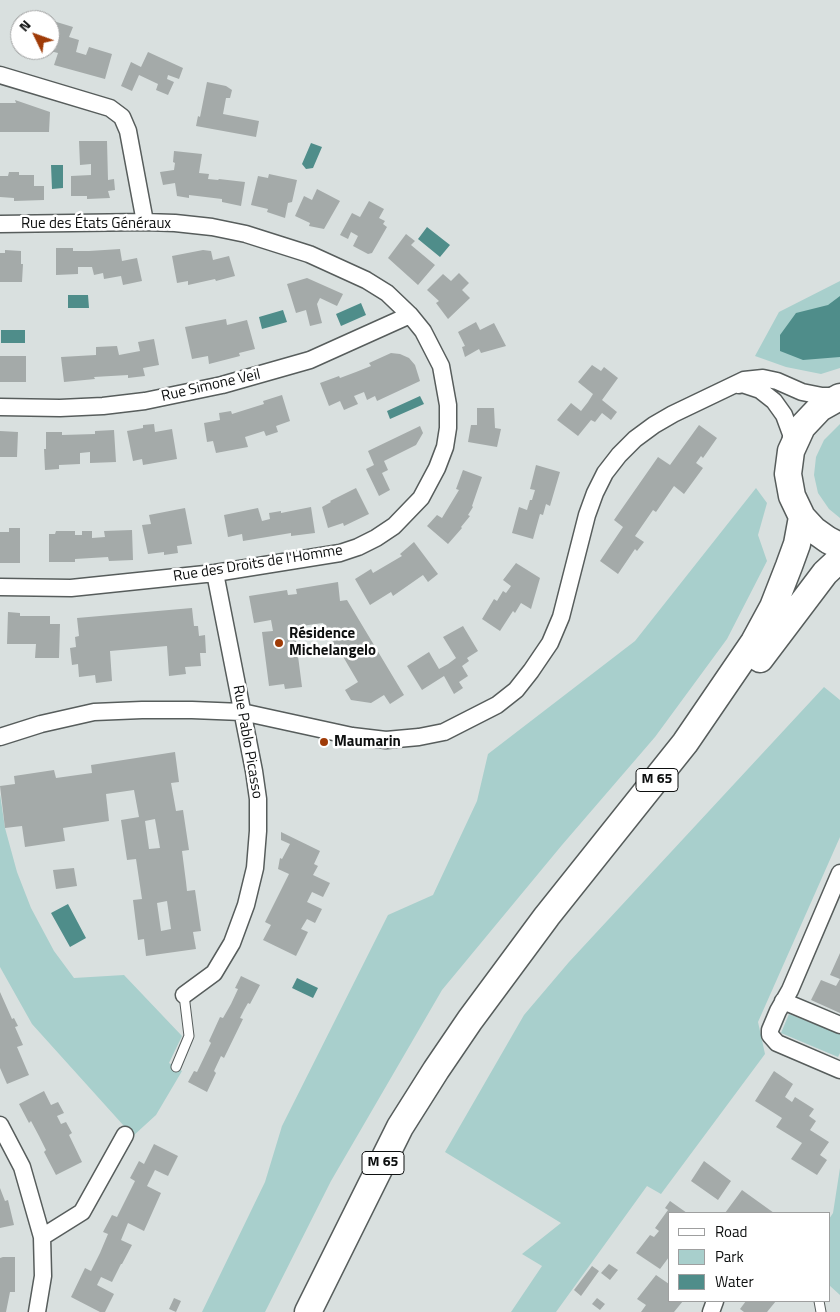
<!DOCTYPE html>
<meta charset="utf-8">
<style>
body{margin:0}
#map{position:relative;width:840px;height:1312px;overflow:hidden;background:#d9e0df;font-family:"Titillium Web",sans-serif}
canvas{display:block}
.legend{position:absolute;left:668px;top:1212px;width:162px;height:90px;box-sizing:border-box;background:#fff;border:1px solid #9e9f9f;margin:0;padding:6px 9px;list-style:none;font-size:15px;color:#0d0f0f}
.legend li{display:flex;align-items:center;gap:10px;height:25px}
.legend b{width:25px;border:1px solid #9e9f9f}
.north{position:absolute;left:10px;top:10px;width:50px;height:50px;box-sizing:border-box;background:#fff;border:1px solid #9e9f9f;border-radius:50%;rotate:312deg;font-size:14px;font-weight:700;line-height:20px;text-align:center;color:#0d0f0f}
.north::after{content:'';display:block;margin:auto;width:18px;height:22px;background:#9f3b07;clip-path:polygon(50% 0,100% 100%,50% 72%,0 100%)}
</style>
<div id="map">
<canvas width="840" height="1312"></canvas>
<ul class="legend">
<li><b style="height:6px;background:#fff"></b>Road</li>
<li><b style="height:14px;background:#a8cfcc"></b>Park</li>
<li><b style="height:14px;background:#4f8d8a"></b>Water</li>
</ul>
<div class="north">N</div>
</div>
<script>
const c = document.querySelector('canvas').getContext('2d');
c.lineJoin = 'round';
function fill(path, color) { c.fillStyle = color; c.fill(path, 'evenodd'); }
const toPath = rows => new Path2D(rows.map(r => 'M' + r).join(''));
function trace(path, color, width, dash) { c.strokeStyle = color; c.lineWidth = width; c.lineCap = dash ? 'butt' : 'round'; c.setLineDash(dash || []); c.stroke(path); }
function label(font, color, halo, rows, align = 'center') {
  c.font = font + ' "Titillium Web",sans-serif'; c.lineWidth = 5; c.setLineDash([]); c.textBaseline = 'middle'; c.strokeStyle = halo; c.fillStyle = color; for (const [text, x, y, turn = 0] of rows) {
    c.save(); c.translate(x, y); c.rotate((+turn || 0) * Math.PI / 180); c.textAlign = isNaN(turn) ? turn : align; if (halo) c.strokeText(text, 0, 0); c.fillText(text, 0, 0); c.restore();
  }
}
fill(toPath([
 [840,281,840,368,821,374,786,367,755,356,779,312],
 [840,424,840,518,829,509,818,493,814,475,816,457,824,440],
 [756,488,767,503,758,535,767,561,727,639,655,737,562,845,442,990,331,1181,265,1312,202,1312,265,1182,282,1126,388,915,433,895,477,801,488,754,635,641],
 [824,687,840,700,840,837,758,1022,765,1054,661,1194,647,1186,556,1312,511,1312,542,1266,522,1254,561,1223,445,1152,524,1015,569,962],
 [0,794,5,828,17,872,31,908,54,951,74,978,124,975,182,1036,169,1063,182,1071,156,1115,133,1136,32,1024,0,967],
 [789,1014,840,1034,840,1053,838,1057,781,1033],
 [840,1168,840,1295,829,1285,829,1219,833,1213]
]), '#a8cfcc');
fill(toPath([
 [311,143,322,147,313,168,306,169,302,164],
 [51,165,63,165,63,188,52,189],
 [427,227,450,245,440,257,418,239],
 [68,295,88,295,89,308,68,308],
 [840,296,840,357,803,360,780,351,780,335,796,313,828,305],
 [361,303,366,315,341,326,336,314],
 [283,310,287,322,262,329,259,317],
 [1,330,25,330,25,343,1,343],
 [420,396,424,404,390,419,387,411],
 [68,904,86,938,70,947,51,913],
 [297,978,318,988,313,998,292,988]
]), '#4f8d8a');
fill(toPath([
 [35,13,46,16,46,19,49,20,32,20],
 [50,20,73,27,69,37,79,40,76,52,86,55,89,47,112,54,105,79,54,65,58,53,50,51],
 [148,52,183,68,179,79,168,75,167,79,174,82,168,95,156,90,158,84,139,75,132,91,121,86,131,62,141,67],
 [207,82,226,86,232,90,230,98,226,98,223,114,259,121,256,137,196,126,198,116,200,117],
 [15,100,50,112,49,132,0,132,0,103,16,103],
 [79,141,107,141,108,180,114,179,115,190,108,191,110,198,87,199,87,196,71,196,71,176,91,175,91,164,80,165],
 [174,151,202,154,199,173,209,174,208,179,218,180,219,179,245,182,241,206,222,202,222,199,189,195,189,198,177,196,175,183,163,185,160,172,174,170,175,163,173,162],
 [9,172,19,172,19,175,34,175,34,186,44,186,44,200,14,201,14,198,0,197,0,176,8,176],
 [269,174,297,180,292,202,288,203,285,218,267,212,268,209,251,205,258,176,268,178],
 [317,189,340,201,324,229,309,226,310,223,295,216,304,196,312,200],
 [369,201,384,209,379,218,385,221,383,224,387,227,372,253,368,254,353,246,358,236,351,232,348,239,340,235,352,213,360,217],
 [406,234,415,241,411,245,435,265,418,285,388,258],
 [56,248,73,248,73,251,89,251,120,249,122,261,137,258,142,281,123,285,121,276,104,279,103,273,94,275,92,267,78,267,78,274,56,275],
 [5,250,21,251,21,264,23,264,22,282,0,282,0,253,5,253],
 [203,250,211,251,213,260,229,256,235,276,216,281,215,279,188,285,188,281,177,283,172,256],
 [459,273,469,283,462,290,470,298,448,319,436,303,439,301,427,290,443,274,451,281],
 [307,278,343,294,337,306,320,298,317,304,322,323,310,326,306,310,296,313,287,284],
 [226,319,227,325,247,320,255,349,239,353,240,356,209,364,208,356,192,359,185,327],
 [476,322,480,330,494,323,506,346,481,353,479,349,465,357,462,347,465,346,458,332],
 [154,339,159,365,143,368,145,376,128,378,128,375,94,377,95,379,64,382,61,357,96,355,96,347,117,346,119,355,140,351,138,342],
 [391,353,400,354,409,358,415,365,420,381,377,401,375,396,367,400,364,392,354,396,358,404,344,410,340,401,329,406,320,383,339,376,340,378,356,372,371,366,369,363],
 [0,356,26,356,26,382,0,382],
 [592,365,601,371,604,367,618,378,602,400,617,412,611,420,602,413,595,422,591,420,578,436,557,420,571,403,581,411,588,402,593,394,578,382],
 [282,395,290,421,276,426,278,432,266,436,264,431,245,437,248,447,216,453,213,441,207,442,204,423,220,420,219,413,231,411,232,414,264,404,263,401],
 [477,408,494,408,495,428,501,429,497,447,468,442,471,425,477,425],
 [154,424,155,432,172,429,177,459,143,465,142,459,133,461,127,431,143,428,143,425],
 [699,425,717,438,703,458,701,456,696,463,703,468,684,494,674,486,656,512,653,510,635,536,644,542,637,551,635,549,618,574,600,561,623,527,614,520,658,457,670,465],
 [420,426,423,433,416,445,384,461,388,470,382,473,390,490,379,496,366,469,374,465,368,451],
 [114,430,116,462,90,463,90,452,80,453,80,464,59,465,59,469,45,470,44,449,46,449,46,432,62,432,62,435,95,434,95,431],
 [0,431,18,432,17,457,0,457],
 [536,465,560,472,550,506,546,504,543,515,540,514,533,539,512,533,519,507,527,510,530,500,532,500,535,490,530,489],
 [463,470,482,477,472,506,473,507,468,515,470,516,461,527,462,528,448,544,427,526,437,515,442,518,459,490,456,489],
 [356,488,369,514,344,526,343,523,328,528,322,507,331,502,330,501],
 [311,507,315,533,291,536,291,533,243,541,242,534,228,537,224,515,258,508,262,521,270,519,269,513,281,511,281,513],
 [185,508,192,544,177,546,178,553,164,555,164,552,148,554,142,525,151,524,149,515],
 [9,528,20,528,20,563,0,563,0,532,9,532],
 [132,530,133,560,109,561,108,557,75,559,75,562,49,562,49,534,55,534,56,531,75,531,75,535,82,535,82,531,92,531,92,538,105,537,104,531],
 [414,542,438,574,428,582,423,575,393,596,391,592,370,605,355,579,371,569,373,573,402,556,400,554],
 [516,563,540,578,531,609,521,603,515,613,513,611,500,631,482,619,494,599,497,601,503,591,506,593,511,586,503,580],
 [338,582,340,601,347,600,404,695,390,704,384,695,371,703,351,700,345,690,358,682,338,648,337,649,332,642,334,641,323,623,294,627,297,647,298,647,300,656,298,656,302,687,285,689,284,684,269,686,262,632,273,631,271,620,254,623,249,596,287,590,288,595,297,594,296,589],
 [192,608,194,626,198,626,199,636,205,635,206,653,200,653,201,666,185,667,186,674,169,676,167,646,110,651,112,681,96,683,95,675,79,677,78,664,72,665,70,648,76,647,75,637,79,636,77,618],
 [8,612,20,613,20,616,50,616,50,624,60,624,59,658,35,658,36,644,7,644],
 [463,626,478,651,467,658,469,661,462,666,468,676,459,682,463,688,454,694,444,676,422,690,407,666,429,652,439,669,448,664,456,658,443,637],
 [175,752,179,782,171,783,176,811,183,810,189,850,182,851,186,882,187,891,195,890,201,931,193,932,196,949,146,956,144,939,138,940,133,900,142,899,136,859,127,860,121,820,139,817,134,790,106,794,109,821,63,828,65,841,25,847,22,826,5,828,0,786,15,784,14,776,54,770,56,778,92,773,91,765],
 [155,819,160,848,149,849,145,821],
 [167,901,171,929,161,931,157,903],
 [281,832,320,851,314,864,318,866,313,875,330,883,323,897,312,892,307,902,322,909,315,923,307,919,301,929,308,932,296,956,263,940,271,925,265,922,289,874,278,869,280,858,282,859,290,844,281,840],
 [74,868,77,886,56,889,53,870],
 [840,953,840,1013,811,1000,821,980,836,986,840,979,830,975],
 [241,976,260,985,250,1004,248,1003,244,1010,240,1018,243,1019,224,1058,221,1056,214,1071,216,1073,207,1092,188,1082,194,1071,197,1072,211,1043,209,1041,220,1017,223,1018,231,1004,238,989,235,988],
 [0,992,12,1019,14,1018,18,1026,15,1027,23,1045,17,1047,29,1075,7,1084,0,1068],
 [774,1071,793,1084,785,1097,792,1102,795,1097,814,1109,809,1116,816,1121,810,1130,829,1142,820,1155,827,1160,817,1175,791,1159,802,1143,776,1127,782,1118,755,1101],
 [44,1091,51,1105,58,1102,64,1113,57,1116,61,1124,66,1122,72,1133,69,1135,82,1162,56,1175,44,1152,46,1150,39,1136,31,1121,29,1123,19,1104],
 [154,1144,178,1156,168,1176,155,1170,147,1186,161,1193,144,1231,128,1223,121,1240,132,1245,122,1264,121,1264,112,1282,101,1277,97,1285,114,1294,105,1312,100,1312,71,1297,85,1268,91,1271,100,1253,108,1234,103,1232,112,1215,117,1217,135,1181,130,1178,139,1161,144,1164],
 [704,1161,731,1181,718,1200,691,1181],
 [0,1188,5,1201,8,1200,14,1225,0,1228],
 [742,1190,774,1213,725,1213],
 [670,1201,687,1213,669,1213,669,1257,660,1269,636,1253,650,1235,654,1237,659,1231,655,1228,668,1210,665,1208],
 [3,1257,15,1257,15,1292,10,1292,6,1312,0,1312,0,1258],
 [609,1264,618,1270,610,1280,601,1273],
 [592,1266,599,1271,581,1296,574,1290],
 [656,1275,669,1284,669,1301,683,1301,674,1312,641,1312,646,1305,637,1299],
 [174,1298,181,1301,176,1312,169,1309],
 [597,1298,605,1304,600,1310,592,1304],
 [746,1301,776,1301,767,1312,744,1312,740,1309]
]), '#a4aaa9');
const lane = toPath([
 [176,1067,189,1036,184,995],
 [819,1301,821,1312]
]);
const street = toPath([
 [0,75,110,108,122,117,128,131,145,222],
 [0,224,145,222,175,223,212,227,246,234,309,254,366,280,387,293,410,315,423,331,441,366,448,405,448,428,445,447,437,468,421,498,394,526,376,538,358,547,340,553,215,573,71,588,0,587],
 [739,385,742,384,760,390,774,401,784,415,791,434,791,447],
 [0,407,60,408,103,406,145,401,222,385,310,360,410,315],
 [0,737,41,724,94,712,142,710,192,710,242,712,352,736,386,740,419,737,444,732,497,705,516,690,531,671,550,643,561,617,587,515,595,493,605,473,619,455,635,439,654,425,673,414,744,380,763,378,777,381,802,392,822,396,838,396],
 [840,873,790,990,778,1011,770,1030,770,1035,777,1043,840,1070],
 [184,995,214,973,232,943,246,905,255,868,258,831,258,799,254,771,215,573],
 [783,1001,840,1025],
 [0,1125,22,1167,42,1237,43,1276,37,1312],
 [42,1237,82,1212,125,1135],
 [711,1312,715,1301]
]);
const primary = toPath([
 [840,397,820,408,802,427,791,451,788,474,792,496,802,517,814,530,828,540,840,546],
 [760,659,825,573,840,559],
 [308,1312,400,1127,436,1070,470,1020,547,916,685,743,754,642,773,607,789,566,797,544,802,517]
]);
trace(lane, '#575d5c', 11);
trace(street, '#575d5c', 19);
trace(primary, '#575d5c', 29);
trace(lane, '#fff', 9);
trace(street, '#fff', 16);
trace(primary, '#fff', 26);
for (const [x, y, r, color] of [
 [279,643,5,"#9f3b07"],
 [324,742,5,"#9f3b07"]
]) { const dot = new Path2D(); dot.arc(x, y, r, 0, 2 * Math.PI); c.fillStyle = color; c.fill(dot); trace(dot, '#fff', 2); }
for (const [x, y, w] of [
 [657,780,42],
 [383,1163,42]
]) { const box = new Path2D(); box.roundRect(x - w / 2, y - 11.5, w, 23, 4); c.fillStyle = '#fff'; c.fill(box); trace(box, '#0d0f0f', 1); }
label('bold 14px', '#0d0f0f', null, [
 ["M 65",657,780],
 ["M 65",383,1163]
]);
label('15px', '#0d0f0f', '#fff', [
 ["Rue des États Généraux",96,224],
 ["Rue Simone Veil",211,386,-13],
 ["Rue des Droits de l'Homme",258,564,-9],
 ["Rue Pablo Picasso",247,742,80]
]);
label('bold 15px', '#0d0f0f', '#fff', [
 ["Résidence",289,634],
 ["Michelangelo",289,651],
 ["Maumarin",334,742]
], 'left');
</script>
